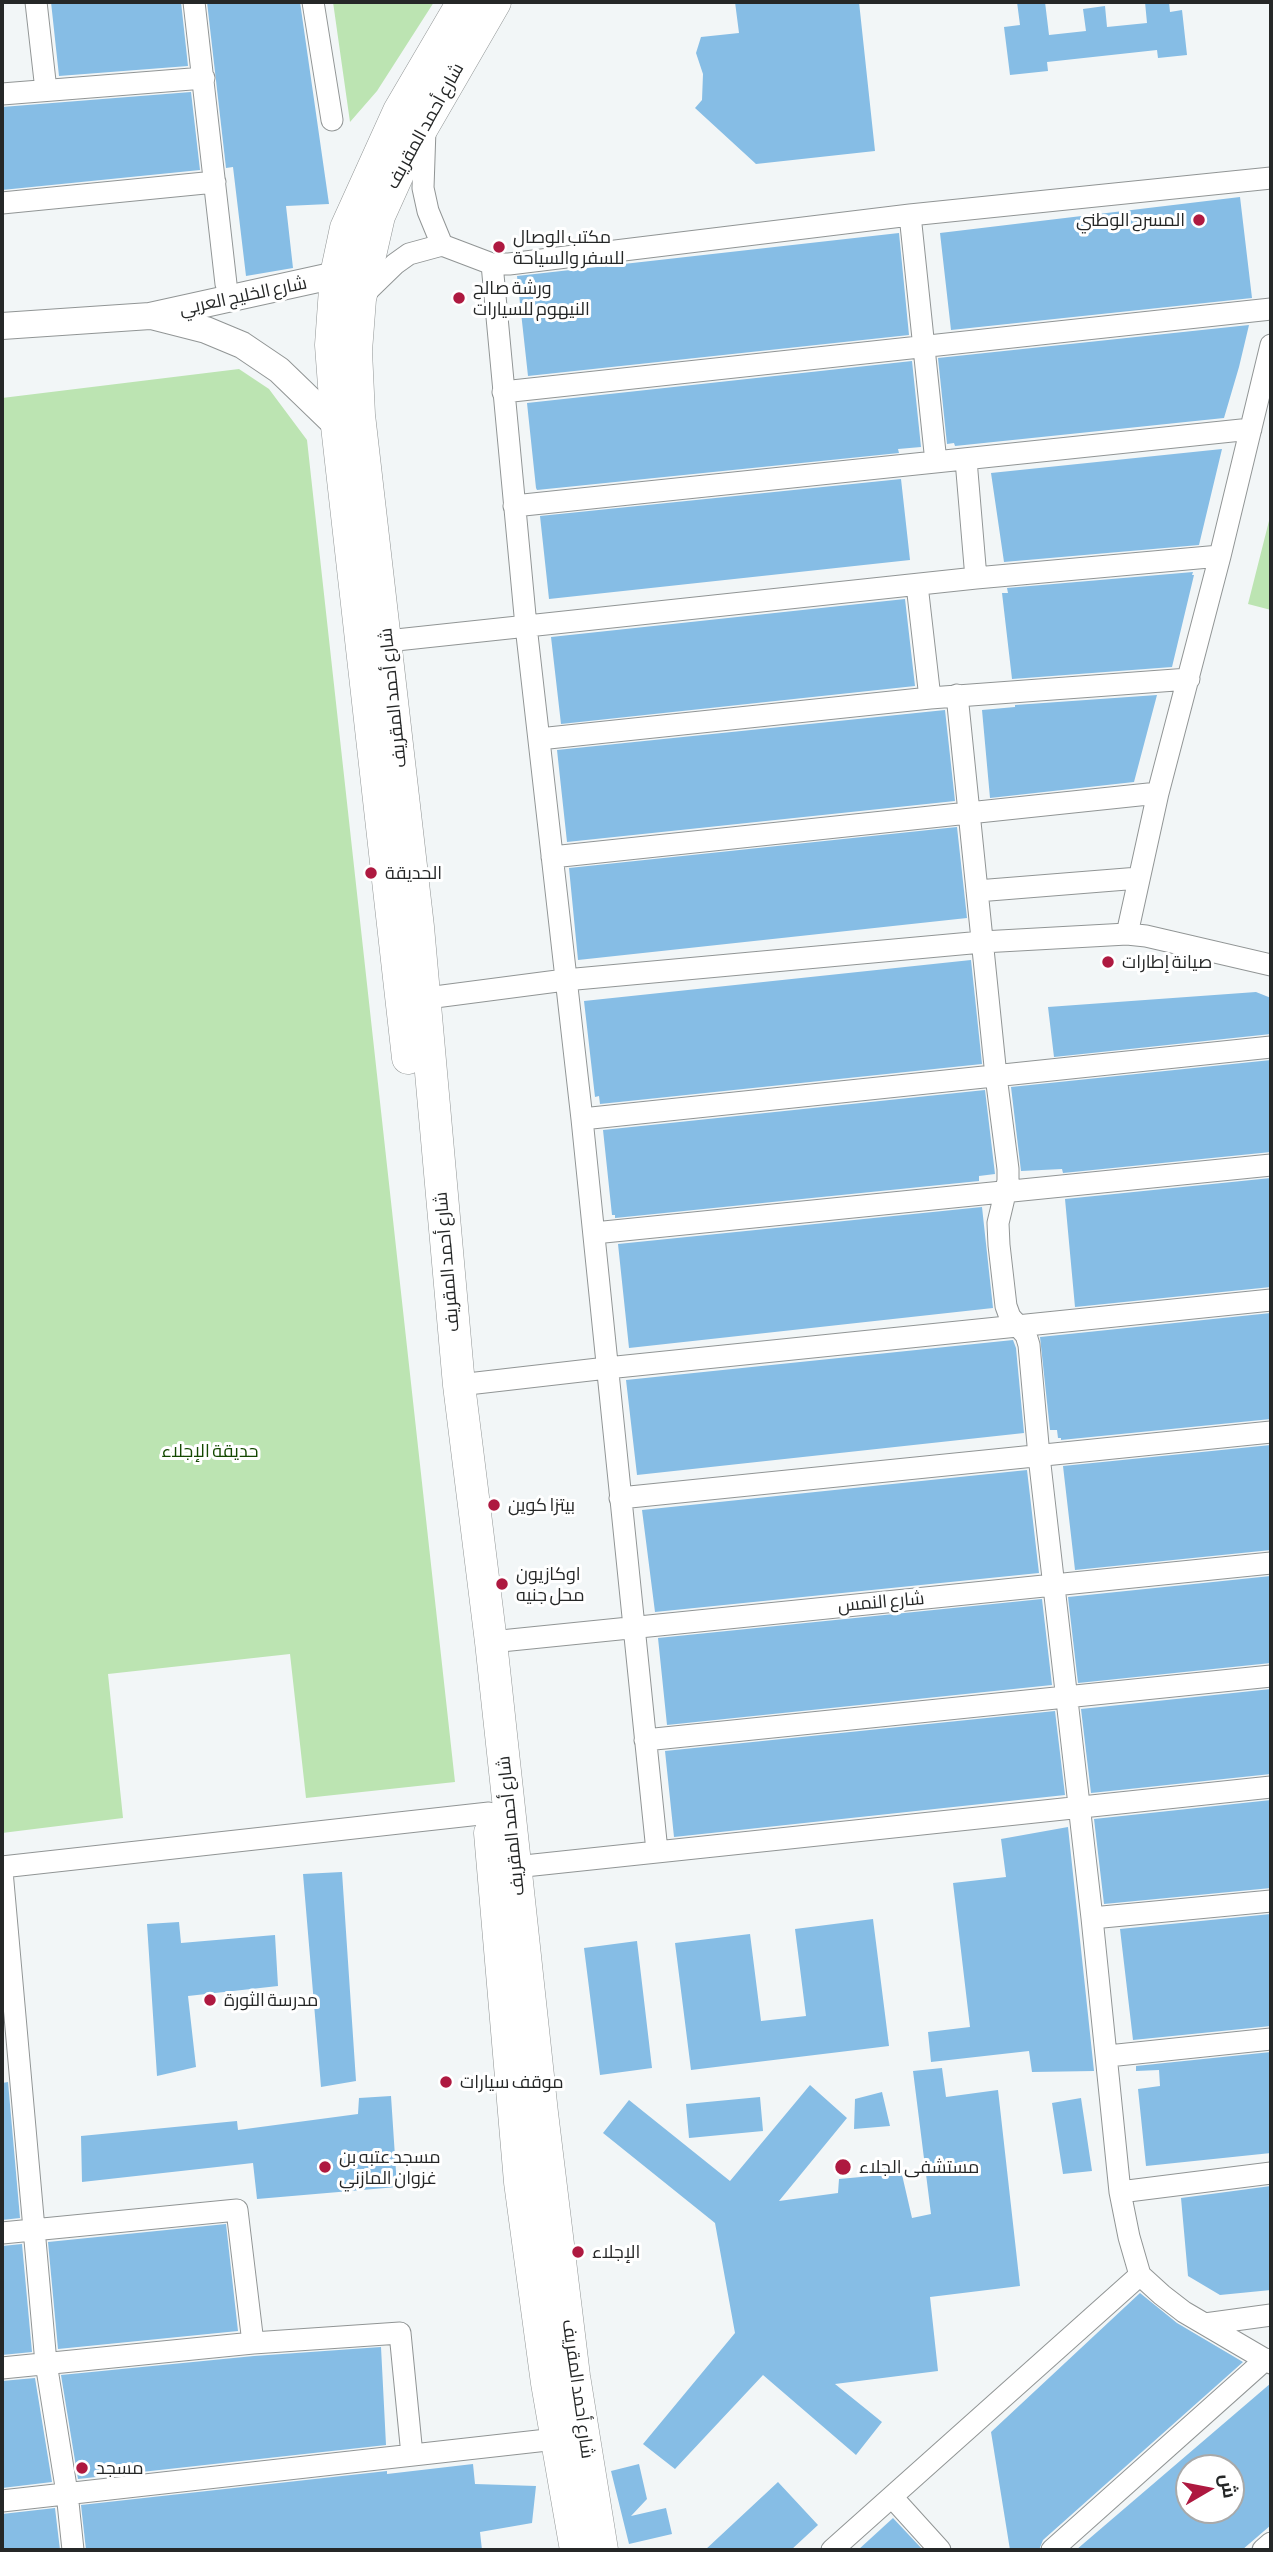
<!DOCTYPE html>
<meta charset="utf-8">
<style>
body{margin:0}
#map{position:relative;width:1273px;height:2552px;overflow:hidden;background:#f2f6f7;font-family:"Asap Condensed",Cairo,sans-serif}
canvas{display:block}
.frame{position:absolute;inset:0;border:4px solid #252727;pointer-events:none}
.north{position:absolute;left:1175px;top:2454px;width:70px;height:70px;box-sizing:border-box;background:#fff;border:2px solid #a8a9a9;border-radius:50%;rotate:80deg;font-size:19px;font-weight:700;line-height:28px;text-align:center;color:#252727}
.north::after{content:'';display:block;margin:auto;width:24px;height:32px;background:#ae1940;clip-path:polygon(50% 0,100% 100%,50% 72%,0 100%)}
</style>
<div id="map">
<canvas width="1273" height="2552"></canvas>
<div class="frame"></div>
<div class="north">ش</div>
</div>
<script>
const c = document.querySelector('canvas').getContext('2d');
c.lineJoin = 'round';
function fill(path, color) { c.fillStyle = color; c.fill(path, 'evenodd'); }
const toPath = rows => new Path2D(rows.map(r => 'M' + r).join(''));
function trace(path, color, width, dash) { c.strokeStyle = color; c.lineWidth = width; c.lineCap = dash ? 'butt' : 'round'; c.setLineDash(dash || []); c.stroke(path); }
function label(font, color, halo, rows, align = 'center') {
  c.font = font + ' "Asap Condensed",Cairo,sans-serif'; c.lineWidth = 6; c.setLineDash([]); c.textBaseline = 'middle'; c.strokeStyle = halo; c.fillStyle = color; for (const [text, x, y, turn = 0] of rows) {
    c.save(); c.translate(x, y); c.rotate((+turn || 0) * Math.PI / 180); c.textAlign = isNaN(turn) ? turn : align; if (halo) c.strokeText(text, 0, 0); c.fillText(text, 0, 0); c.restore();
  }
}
fill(toPath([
 [333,2,434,2,377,91,350,122],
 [239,369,269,389,307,440,455,1782,306,1798,290,1654,108,1674,123,1818,2,1833,2,398],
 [1271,513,1271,610,1248,604]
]), '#bce4b2');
fill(toPath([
 [51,2,181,2,188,66,59,76],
 [207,2,300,2,329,204,286,206,293,268,246,276,233,167,226,168],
 [735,2,859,2,875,151,756,164,695,108,702,100,703,74,696,53,701,37,739,33],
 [1017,2,1045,2,1049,35,1086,31,1083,9,1105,6,1107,27,1147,23,1145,2,1169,2,1170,12,1182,10,1187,55,1158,58,1157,50,1047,62,1048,71,1010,75,1004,27,1020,25],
 [191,92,200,170,2,190,2,107],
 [1240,197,1252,298,951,330,940,233],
 [899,233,909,335,528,376,517,276],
 [1249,325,1239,367,1224,418,955,446,954,443,947,444,938,358],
 [912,361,921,447,898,449,899,453,537,490,536,488,527,403],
 [1222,449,1199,545,1004,562,991,473],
 [901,479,910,560,549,599,540,516],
 [1193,572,1192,575,1194,575,1172,667,1012,679,1002,593,1008,593,1007,588],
 [905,599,915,686,561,724,551,637],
 [1157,695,1134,782,990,798,982,710,1015,707,1015,705],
 [945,710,955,801,567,842,557,750],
 [957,827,967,918,578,960,569,868],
 [971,960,982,1064,600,1104,599,1096,595,1097,584,1001],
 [1256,992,1271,998,1271,1034,1054,1057,1048,1007],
 [1271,1060,1271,1152,1063,1173,1062,1169,1021,1171,1011,1087],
 [985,1090,995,1174,979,1176,979,1181,615,1218,615,1215,612,1215,603,1130],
 [1271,1178,1271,1287,1075,1307,1065,1199],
 [982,1207,993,1308,629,1348,618,1244],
 [1271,1313,1271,1419,1061,1440,1061,1438,1058,1438,1057,1430,1050,1430,1040,1337],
 [1013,1340,1016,1348,1024,1433,637,1475,626,1380],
 [1271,1445,1271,1550,1075,1570,1063,1466],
 [1027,1470,1039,1573,655,1612,642,1510],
 [1271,1576,1271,1663,1078,1683,1068,1597],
 [1042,1599,1052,1685,667,1725,658,1638],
 [1271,1689,1271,1774,1091,1793,1081,1709],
 [1055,1711,1065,1795,674,1837,665,1751],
 [1271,1800,1271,1888,1104,1904,1094,1819],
 [1068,1827,1094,2071,1032,2072,1029,2051,931,2062,928,2032,970,2027,953,1883,1006,1877,1001,1839],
 [342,1872,356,2081,321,2087,303,1874],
 [1271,1914,1271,2026,1133,2040,1120,1929],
 [873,1919,889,2046,691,2070,675,1943,750,1934,761,2021,806,2016,795,1929],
 [179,1922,181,1943,275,1935,278,1986,188,1996,196,2067,157,2076,147,1924],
 [637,1941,652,2068,600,2075,584,1948],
 [1271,2052,1271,2153,1146,2166,1138,2089,1160,2086,1159,2070,1136,2071,1136,2066],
 [942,2068,946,2097,998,2090,1020,2286,930,2297,938,2371,835,2384,882,2422,856,2455,763,2375,675,2469,643,2444,735,2333,715,2223,603,2133,629,2100,730,2181,810,2085,847,2118,779,2201,838,2193,839,2179,883,2175,884,2168,900,2166,912,2218,931,2214,913,2071],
 [8,2082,20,2218,2,2220,2,2083],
 [882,2092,890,2126,854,2129,855,2099],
 [391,2096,397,2187,257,2199,253,2163,82,2182,81,2136,237,2121,238,2130,358,2114,359,2098],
 [760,2097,763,2131,689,2138,686,2104],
 [1081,2098,1092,2171,1063,2174,1052,2103],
 [1271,2186,1271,2290,1220,2295,1188,2276,1181,2198],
 [226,2224,238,2331,58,2349,48,2242],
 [22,2244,32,2352,2,2355,2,2246],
 [1140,2293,1177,2323,1243,2362,1043,2540,1039,2550,1010,2550,991,2432],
 [381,2347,386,2445,78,2479,61,2375,254,2356],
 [35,2378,52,2482,2,2488,2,2381],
 [1271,2383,1271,2525,1242,2550,1071,2550,1074,2548,1076,2550],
 [1189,2468,1231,2468,1231,2510,1189,2510],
 [473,2464,475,2484,536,2486,532,2523,480,2532,482,2550,86,2550,81,2505,387,2471,387,2474],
 [639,2464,647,2499,631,2516,666,2508,672,2534,629,2544,611,2471],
 [778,2482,818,2525,791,2550,705,2550],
 [55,2508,60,2550,2,2550,2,2514],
 [893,2518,923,2550,858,2550]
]), '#86bde5');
const minor = toPath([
 [36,2,46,90],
 [194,2,226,284],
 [313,2,332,120],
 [2,94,204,78],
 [425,129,423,188,428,211,442,245,492,264,509,264,910,215,1271,178],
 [2,203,215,182],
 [910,215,936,462],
 [492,264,526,626,582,1119,657,1851],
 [361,297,395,264,409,254,442,245],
 [503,392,1271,309],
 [966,460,976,578],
 [514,506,1251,429],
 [917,585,930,698],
 [387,641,976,578,1220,556],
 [957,695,996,1076,1008,1169,1008,1181,998,1223,999,1245,1006,1306,1010,1317,1026,1335,1029,1345,1039,1456,1092,1918,1120,2192,1129,2237,1140,2275,1162,2295,1184,2312,1271,2363],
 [539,739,930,698,1189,679],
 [552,857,1158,793],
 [977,891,1139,878],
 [1127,934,1158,793,1220,556,1271,345],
 [412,1000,565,980,982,942,1127,934,1146,936,1271,965],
 [582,1119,1271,1047],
 [594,1233,1271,1165],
 [459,1385,607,1368,1271,1300],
 [620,1498,1271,1432],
 [491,1642,1271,1563],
 [645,1740,1271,1676],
 [2,1867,489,1813],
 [515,1867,1271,1787],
 [2,1871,46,2363,67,2493,73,2550],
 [1092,1918,1271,1901],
 [1108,2056,1271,2039],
 [1120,2192,1271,2173],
 [2,2233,237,2210,253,2343],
 [1205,2324,1271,2315],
 [2,2368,253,2343,400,2333,412,2455],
 [892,2497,940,2550],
 [2,2501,556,2439],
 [832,2550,1140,2275],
 [1052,2550,1266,2359],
 [1263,2550,1271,2543]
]);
const major = toPath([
 [155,317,206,330,242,345,279,370,337,426],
 [2,326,150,316,336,275]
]);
const highway = toPath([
 [495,2,407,154,379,216,360,299,356,351,359,415,418,927,459,1385,491,1642,542,2113,574,2376,602,2550],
 [408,1058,337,426,331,345,336,275,346,228,399,111,463,2],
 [490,1833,520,2182,547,2383,576,2550]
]);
trace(minor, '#919595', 23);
trace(major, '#919595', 28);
trace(highway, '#919595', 33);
trace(minor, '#fff', 21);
trace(major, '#fff', 26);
trace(highway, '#fff', 32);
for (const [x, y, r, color] of [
 [1199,220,7,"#ae1940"],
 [499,247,7,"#ae1940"],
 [459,298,7,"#ae1940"],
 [371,873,7,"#ae1940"],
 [1108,962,7,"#ae1940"],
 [494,1505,7,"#ae1940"],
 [502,1584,7,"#ae1940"],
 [210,2000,7,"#ae1940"],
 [446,2082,7,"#ae1940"],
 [325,2167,7,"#ae1940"],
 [843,2167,9,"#ae1940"],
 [578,2252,7,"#ae1940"],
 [82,2468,7,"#ae1940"]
]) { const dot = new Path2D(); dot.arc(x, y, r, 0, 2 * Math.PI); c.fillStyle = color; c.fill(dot); trace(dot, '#fff', 2.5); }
label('18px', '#252727', '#fff', [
 ["شارع أحمد المقريف",425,126,-61],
 ["شارع الخليج العربي",243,296,-12],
 ["شارع أحمد المقريف",393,698,-96],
 ["شارع أحمد المقريف",447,1262,-95],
 ["شارع النمس",881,1602,-5],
 ["شارع أحمد المقريف",511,1826,-96],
 ["شارع أحمد المقريف",578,2389,82]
]);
label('18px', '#252727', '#fff', [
 ["المسرح الوطني",1185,220,"right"],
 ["مكتب الوصال",513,237],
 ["للسفر والسياحة",513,258],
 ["ورشة صالح",473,288],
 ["النيهوم للسيارات",473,309],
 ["الحديقة",385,873],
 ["صيانة إطارات",1122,962],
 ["بيتزا كوين",508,1505],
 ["اوكازيون",516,1574],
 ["محل جنيه",516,1595],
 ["مدرسة الثورة",224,2000],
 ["موقف سيارات",460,2082],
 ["مسجد عتبه بن",339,2157],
 ["غزوان المازني",339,2178],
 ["مستشفى الجلاء",859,2167],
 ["الإجلاء",592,2252],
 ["مسجد",96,2468]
], 'left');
label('18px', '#144801', '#fff', [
 ["حديقة الإجلاء",210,1451]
]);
</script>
